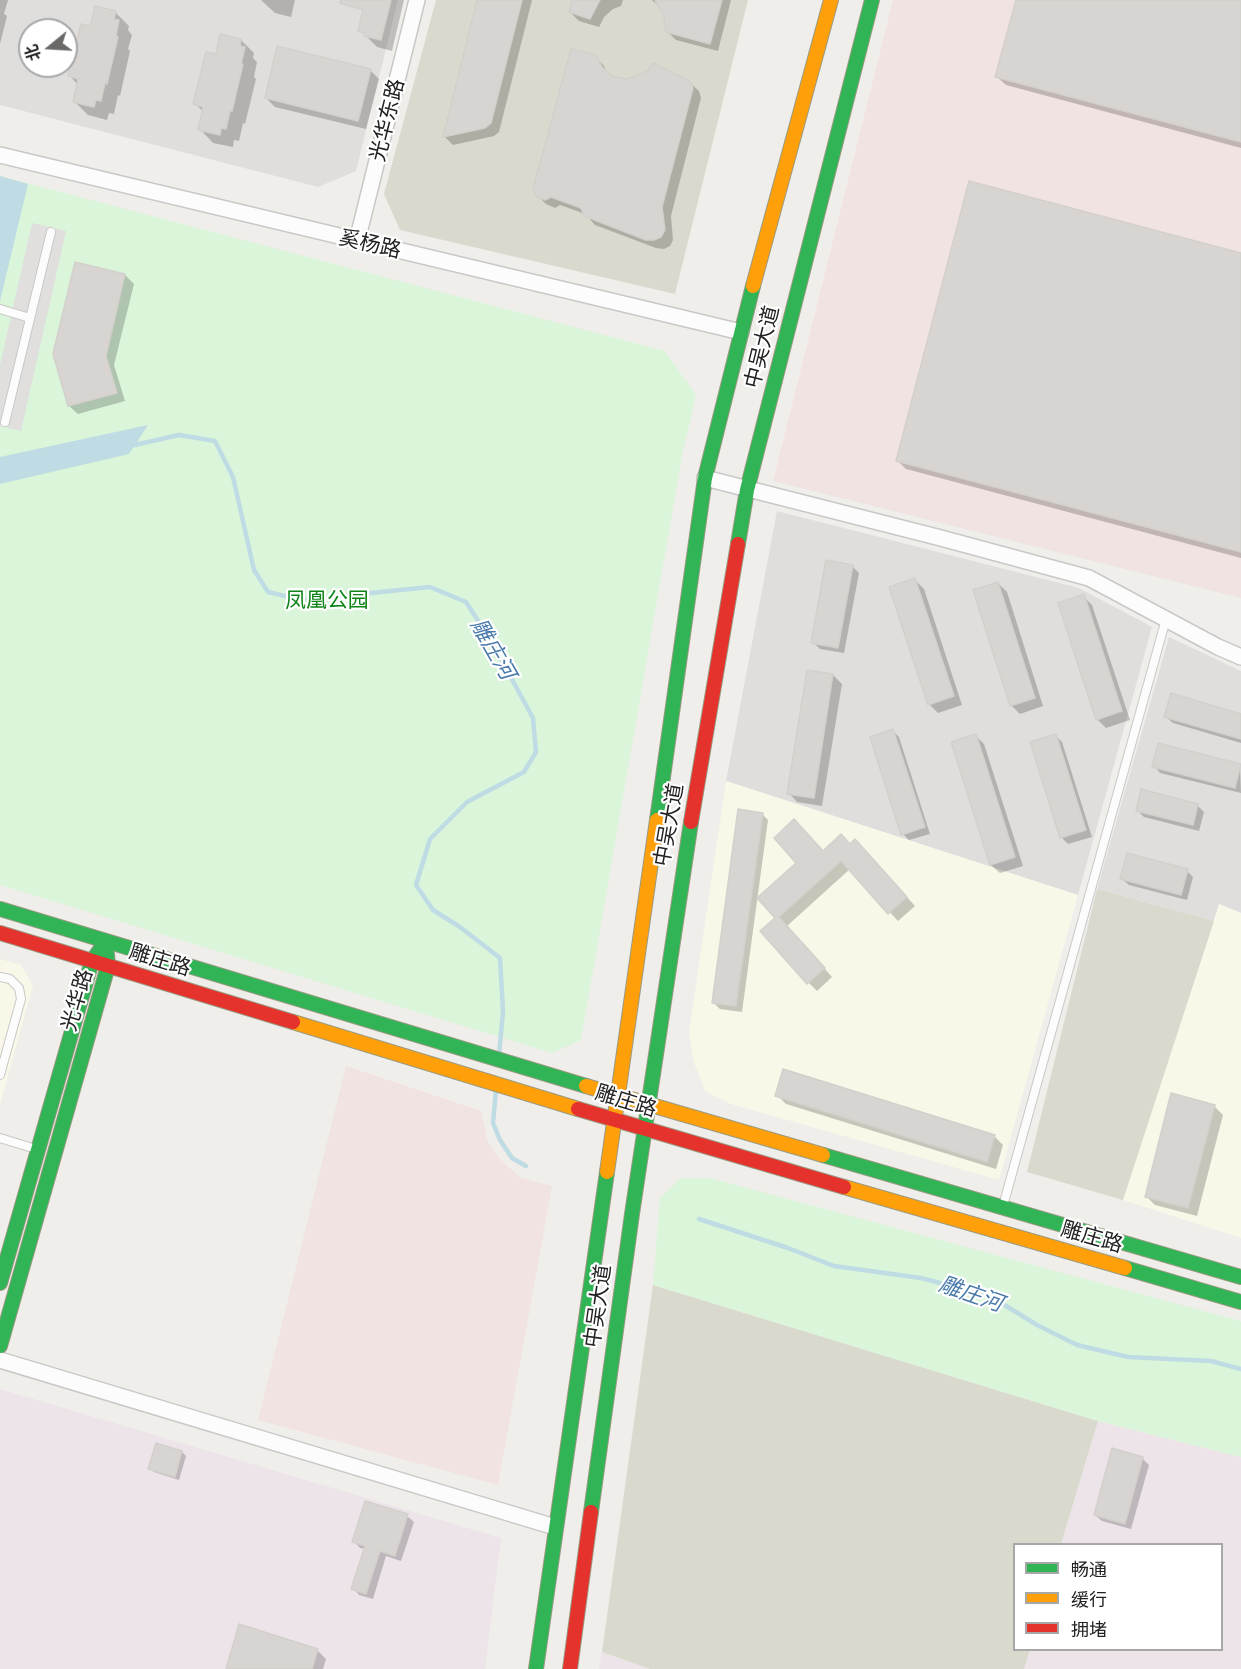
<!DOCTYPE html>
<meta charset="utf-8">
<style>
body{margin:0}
#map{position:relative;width:1241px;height:1669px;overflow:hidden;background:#f0eeeb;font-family:Lato,"Noto Sans SC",sans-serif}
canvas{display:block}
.legend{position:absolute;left:1013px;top:1543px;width:210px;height:108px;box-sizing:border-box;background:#fff;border:2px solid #a7a7a7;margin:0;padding:8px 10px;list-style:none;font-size:18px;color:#222}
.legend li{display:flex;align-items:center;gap:12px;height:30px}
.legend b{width:30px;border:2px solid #a7a7a7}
.north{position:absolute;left:18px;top:18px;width:60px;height:60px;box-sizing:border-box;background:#fff;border:2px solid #a7a7a7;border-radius:50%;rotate:252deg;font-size:16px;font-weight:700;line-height:24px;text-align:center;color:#222}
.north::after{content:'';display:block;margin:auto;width:21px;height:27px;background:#6a6968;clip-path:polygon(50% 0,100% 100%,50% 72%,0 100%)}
</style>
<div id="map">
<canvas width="1241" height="1669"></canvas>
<ul class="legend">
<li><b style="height:8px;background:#30b455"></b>畅通</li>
<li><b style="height:8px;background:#ff9f0a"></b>缓行</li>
<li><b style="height:8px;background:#e5322d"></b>拥堵</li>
</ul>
<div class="north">北</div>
</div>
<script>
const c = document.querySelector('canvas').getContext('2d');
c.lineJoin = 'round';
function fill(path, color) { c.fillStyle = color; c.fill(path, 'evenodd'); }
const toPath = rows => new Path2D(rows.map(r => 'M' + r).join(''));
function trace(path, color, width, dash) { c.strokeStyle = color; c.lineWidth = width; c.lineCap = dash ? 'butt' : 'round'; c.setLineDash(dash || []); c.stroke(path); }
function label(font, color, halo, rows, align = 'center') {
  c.font = font + ' Lato,"Noto Sans SC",sans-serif'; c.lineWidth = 4.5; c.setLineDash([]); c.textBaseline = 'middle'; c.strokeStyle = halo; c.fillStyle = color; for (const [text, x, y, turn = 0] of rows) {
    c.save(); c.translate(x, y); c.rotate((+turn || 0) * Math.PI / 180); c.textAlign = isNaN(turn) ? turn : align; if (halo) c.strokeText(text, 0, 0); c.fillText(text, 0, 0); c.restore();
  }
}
fill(toPath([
 [0,0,398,0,356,171,318,187,0,105],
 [30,30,66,30,66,66,30,66],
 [777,511,1079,588,1152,627,1078,895,726,781],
 [1169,637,1241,671,1241,913,1219,904,1214,921,1097,889]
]), '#dfdedc');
fill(toPath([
 [893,0,1241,0,1241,598,773,481],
 [346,1066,481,1111,487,1140,499,1158,521,1178,552,1186,498,1485,258,1420]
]), '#f1e3e1');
fill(toPath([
 [0,1389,501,1538,485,1669,0,1669],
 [1098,1421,1241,1457,1241,1669,1024,1669,1030,1650,1222,1650,1222,1544,1061,1544],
 [602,1652,650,1669,599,1669]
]), '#ede4e9');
fill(toPath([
 [726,781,1078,895,999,1180,731,1104,705,1091,693,1060,689,1032],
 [1219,904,1241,913,1241,1238,1123,1200],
 [0,959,21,965,33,986,0,1104]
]), '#f8f7e8');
fill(toPath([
 [436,0,748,0,675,294,400,230,384,194],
 [1097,889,1214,921,1123,1200,1027,1172],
 [653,1285,1098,1421,1061,1544,1014,1544,1014,1650,1030,1650,1024,1669,650,1669,602,1652]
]), '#d9d9cd');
fill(toPath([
 [0,176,665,351,696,395,682,456,581,1040,552,1053,0,885],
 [681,1178,710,1178,1241,1321,1241,1457,1098,1421,653,1285,660,1198]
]), '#daf5da');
fill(toPath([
 [32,223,66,231,21,431,0,426,0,365]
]), '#e0dfde');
fill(toPath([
 [0,176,28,184,0,301],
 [148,425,129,454,0,484,0,457]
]), '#bfdbe3');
fill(toPath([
 [0,0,8,0,4,14,7,16,0,44],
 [261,0,295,0,291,17,275,13],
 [367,0,404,0,392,51,377,47,360,30],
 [478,0,532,0,499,132,494,136,453,145,444,136],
 [573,0,623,0,621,6,613,9,604,17,599,27,579,21,570,12],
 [652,0,731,0,718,51,676,40,667,31,665,17,661,8],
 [1017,0,1241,0,1241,148,1006,85,997,77],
 [115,12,129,26,128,30,132,35,128,49,130,51,120,96,118,95,114,114,109,113,107,120,88,115,75,102,78,85,70,76,92,28],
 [241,40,254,53,253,58,257,62,254,77,256,79,245,124,243,123,239,141,234,140,233,147,213,143,200,129,204,112,195,104,217,56],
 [595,56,604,66,608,75,625,81,689,82,699,91,701,98,671,216,673,240,670,246,664,249,656,248,595,225,585,214,560,205,555,208,546,204,537,195],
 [370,70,379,79,366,129,275,107,266,98],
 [1241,254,1241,558,906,469,897,460],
 [125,275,134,284,114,365,125,401,78,414,69,406],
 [852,566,859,573,844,653,820,649,813,642],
 [915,580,924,589,962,705,938,713,929,704],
 [998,583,1007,592,1043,706,1020,714,1011,705],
 [1083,596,1092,605,1130,720,1106,728,1097,719],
 [833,675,842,684,822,806,797,802,789,793],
 [1241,715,1241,743,1173,723,1166,717],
 [893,731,899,737,930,834,909,840,903,834],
 [975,735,984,744,1023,866,1000,873,991,865],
 [1055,735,1062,742,1092,837,1068,844,1062,838,1032,743],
 [1240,765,1241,793,1160,773,1154,766],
 [1197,805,1204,812,1199,831,1144,817,1138,811],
 [762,814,768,820,742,1012,720,1009,714,1003],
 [850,846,864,850,915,906,898,921,850,869,787,926,832,977,817,991,809,983,778,918,823,853],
 [1187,871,1193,877,1187,900,1129,885,1122,879],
 [777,1095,994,1136,1003,1145,996,1169,786,1104],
 [1214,1106,1223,1115,1197,1216,1155,1205,1146,1196],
 [182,1452,186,1456,179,1480,154,1472,150,1468],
 [1142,1458,1149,1465,1131,1529,1102,1521,1095,1515],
 [407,1516,414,1522,401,1561,386,1556,373,1599,359,1595,353,1588,366,1549,360,1548,354,1541],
 [317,1650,326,1659,323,1669,227,1669]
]), '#0003');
trace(toPath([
 [130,446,179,435,215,441,233,477,254,570,268,592,302,600,430,587,466,602,491,641,533,718,536,752,524,772,467,802,430,839,416,885,433,910,460,927,500,958,503,1012,499,1055],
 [496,1090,493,1123,500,1140,512,1158,526,1166],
 [699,1219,788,1248,834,1266,921,1278,990,1296,1037,1325,1077,1345,1128,1357,1211,1361,1241,1369]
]), '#bfdbe3', 4.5);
const building = toPath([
 [341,0,391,0,381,40,364,36,365,33,358,31,363,10,340,3,341,0],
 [477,0,522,0,491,123,485,128,443,137,477,0],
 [572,0,600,0,590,19,569,12,572,0],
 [655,0,722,0,710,44,666,32,664,17,655,0],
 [1016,0,1241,0,1241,142,995,77,1016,0],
 [95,6,116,11,114,19,119,20,116,36,118,37,107,84,105,83,101,101,96,100,94,107,73,102,78,79,68,76,81,24,90,26,95,6],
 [220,34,241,39,240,46,245,47,241,64,243,64,232,111,230,111,226,129,221,128,220,135,198,130,203,107,193,104,206,52,216,54,220,34],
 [277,46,371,69,358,121,265,98,277,46],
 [571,49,596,55,602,67,612,76,625,79,637,76,648,70,653,63,690,81,693,88,662,207,665,230,661,237,654,240,646,240,584,216,581,208,551,197,545,200,536,196,533,189,571,49],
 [969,181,1241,253,1241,552,896,461,969,181],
 [75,262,125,274,106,356,117,393,68,406,53,354,75,262],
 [826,560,853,565,838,648,811,643,826,560],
 [915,578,954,696,928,705,889,587,915,578],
 [998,582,1035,698,1010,706,973,590,998,582],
 [1084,594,1122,711,1096,720,1058,603,1084,594],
 [807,670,833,674,814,798,787,794,807,670],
 [1171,693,1241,714,1241,739,1164,717,1171,693],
 [893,729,925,827,901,835,870,737,893,729],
 [976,734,1015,857,990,865,951,742,976,734],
 [1056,734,1086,830,1060,838,1030,742,1056,734],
 [1158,743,1241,764,1235,788,1152,767,1158,743],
 [1141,789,1198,804,1193,825,1136,811,1141,789],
 [738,809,763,813,736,1006,712,1003,738,809],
 [794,819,823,851,841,834,850,844,855,839,907,897,888,914,841,861,779,917,825,968,807,984,760,931,775,918,757,898,796,863,774,838,794,819],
 [1127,853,1188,869,1181,895,1120,879,1127,853],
 [783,1069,995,1135,987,1162,775,1096,783,1069],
 [1171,1093,1215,1105,1188,1208,1145,1197,1171,1093],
 [156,1443,182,1451,175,1477,148,1469,156,1443],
 [1112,1448,1143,1457,1125,1524,1094,1515,1112,1448],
 [365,1501,408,1514,395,1556,380,1551,366,1594,351,1589,365,1546,352,1542,365,1501],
 [239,1624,318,1649,312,1669,226,1669,239,1624]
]);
fill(building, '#d7d4d2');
trace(building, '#d3d0cc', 1.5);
const lane = toPath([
 [0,309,30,318],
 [5,422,51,232],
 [0,977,10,979,19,988,21,999,0,1075],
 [0,1138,36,1149],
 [1003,1206,1166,619]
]);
const street = toPath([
 [0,155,741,332],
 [357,241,417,0],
 [705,478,937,537,1089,578,1218,647,1241,657],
 [0,1360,555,1527]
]);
const fast = toPath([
 [738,544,747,490,872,0],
 [657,820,705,478,753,286],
 [0,909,586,1086],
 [823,1155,1241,1277],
 [1125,1268,1241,1302],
 [0,1283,92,961,99,951],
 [0,1346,108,966,107,954],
 [591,1512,632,1214,691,822],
 [536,1669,607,1172]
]);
const slow = toPath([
 [753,286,831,0],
 [293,1022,578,1109],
 [586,1086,823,1155],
 [607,1172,657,820],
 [844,1187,1125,1268]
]);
const jam = toPath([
 [691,822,738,544],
 [0,933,293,1022],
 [578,1109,844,1187],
 [570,1669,591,1512]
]);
trace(lane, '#c9c8c7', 10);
trace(street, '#c9c8c7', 18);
trace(fast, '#999a82', 16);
trace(slow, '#999a82', 16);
trace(jam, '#999a82', 16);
trace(lane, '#fdfcfc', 8);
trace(street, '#fdfcfc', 15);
trace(fast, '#30b455', 14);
trace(slow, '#ff9f0a', 14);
trace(jam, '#e5322d', 14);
label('21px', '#222', '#fff', [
 ["光华东路",387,120,-76],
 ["奚杨路",370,244,13],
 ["中吴大道",762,347,-76],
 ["中吴大道",669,825,-80],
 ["雕庄路",160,960,17],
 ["光华路",77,1000,-74],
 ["雕庄路",626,1101,17],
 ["雕庄路",1092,1237,16],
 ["中吴大道",598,1306,-82]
]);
label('21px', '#0c8416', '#fff', [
 ["凤凰公园",327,600]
]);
label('italic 22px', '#4a7aab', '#fff', [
 ["雕庄河",493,649,60],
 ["雕庄河",971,1294,19]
]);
</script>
